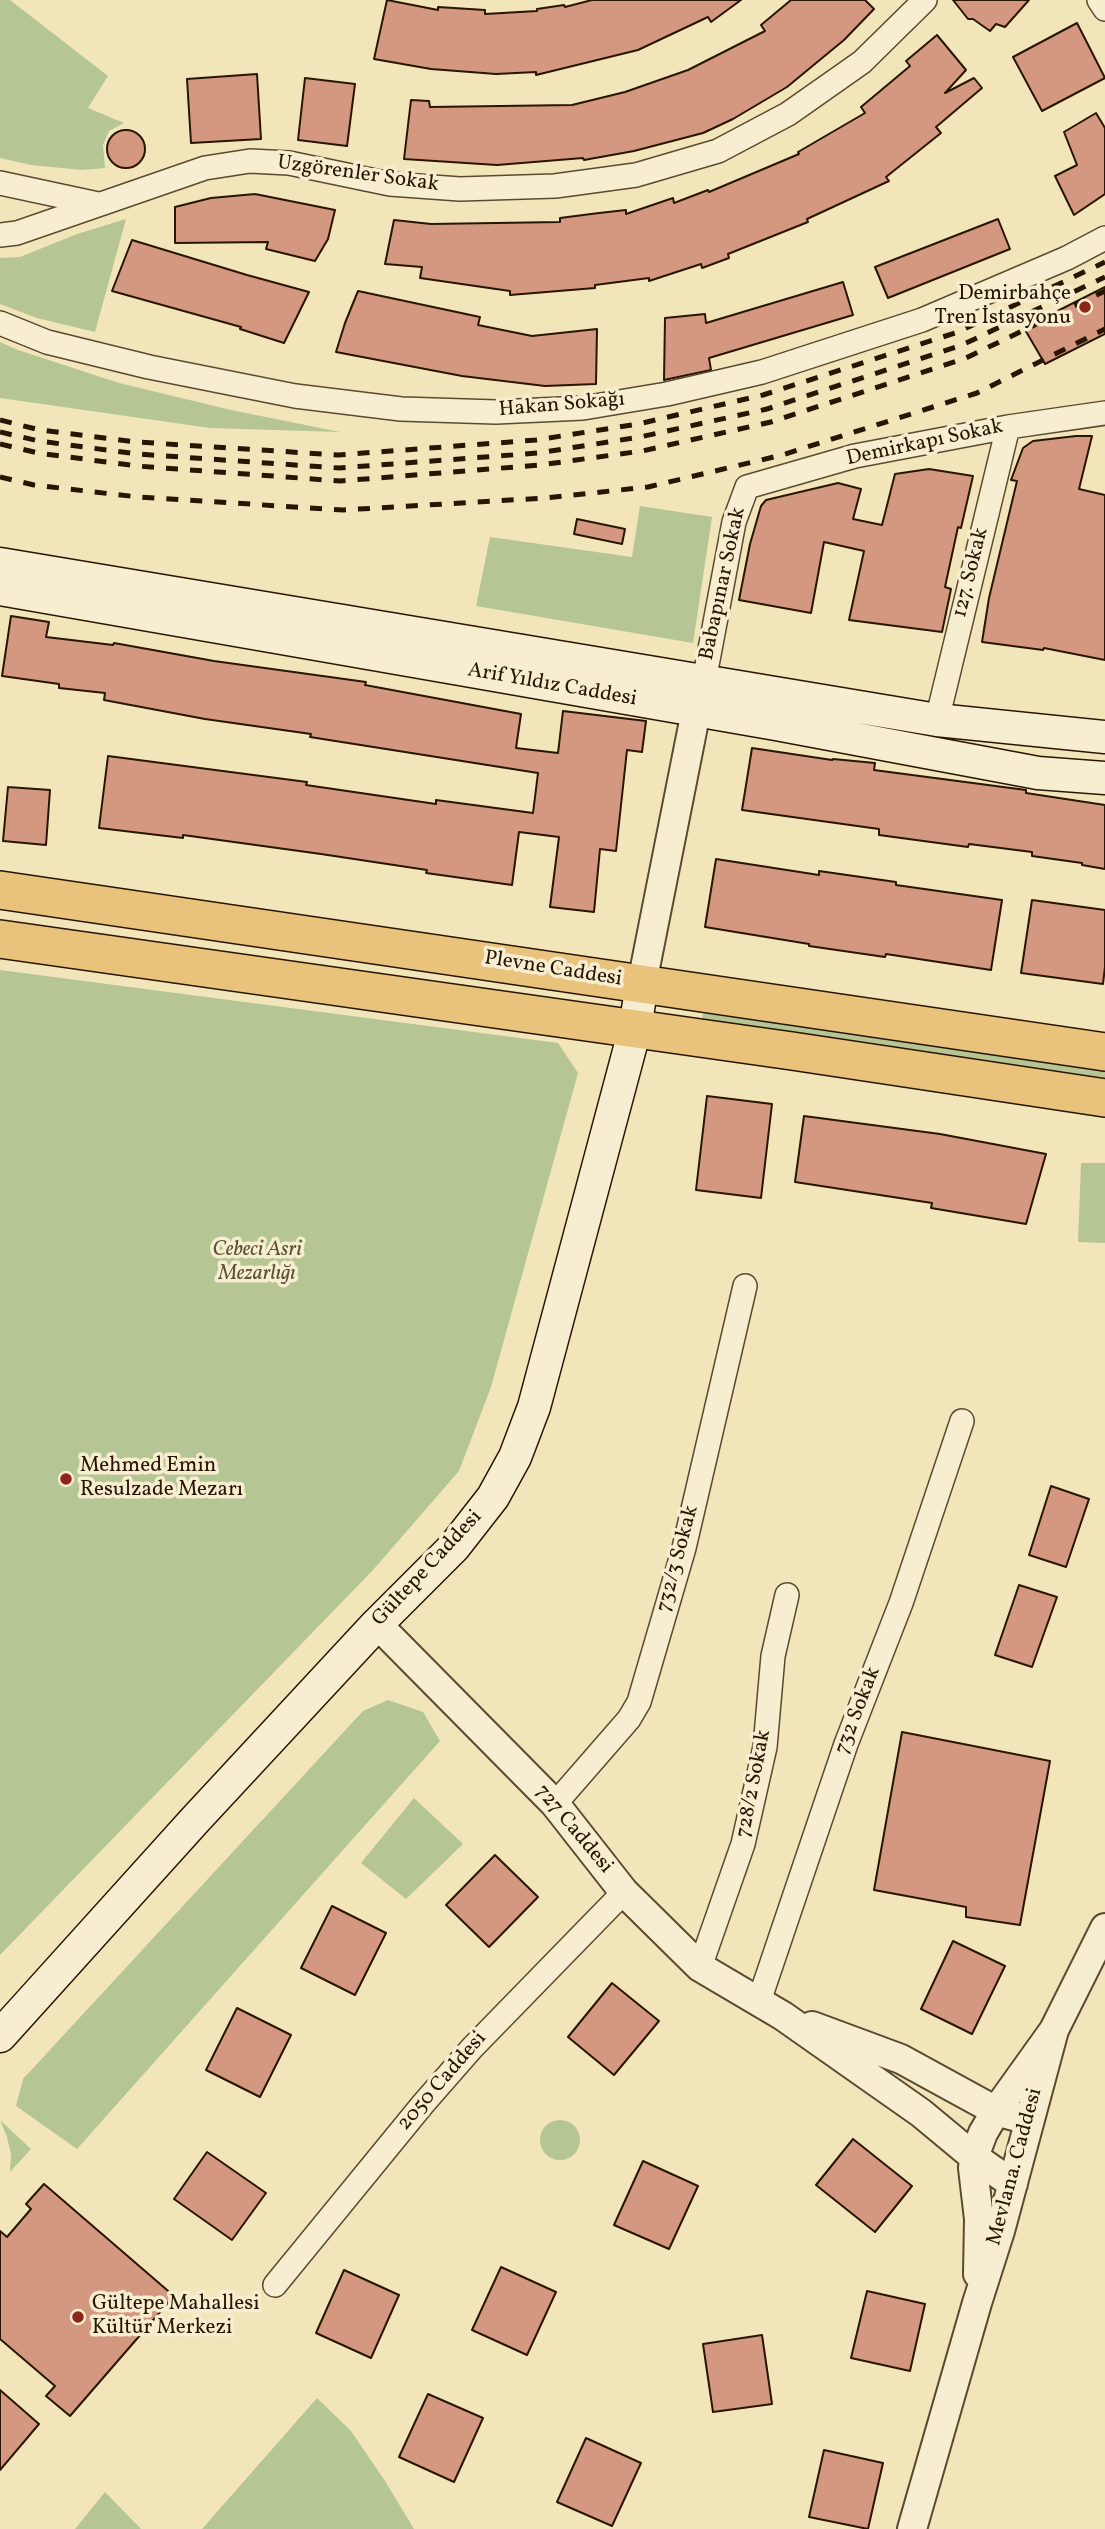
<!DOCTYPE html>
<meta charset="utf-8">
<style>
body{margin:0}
canvas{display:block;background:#f2e5b9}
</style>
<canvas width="1105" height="2529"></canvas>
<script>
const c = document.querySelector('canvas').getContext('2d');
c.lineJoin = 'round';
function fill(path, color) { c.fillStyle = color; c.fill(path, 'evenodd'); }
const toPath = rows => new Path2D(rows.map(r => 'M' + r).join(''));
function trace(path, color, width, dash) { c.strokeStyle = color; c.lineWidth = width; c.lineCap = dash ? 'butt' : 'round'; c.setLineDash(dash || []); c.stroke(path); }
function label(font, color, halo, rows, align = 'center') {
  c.font = font + ' Vollkorn,serif'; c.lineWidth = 7; c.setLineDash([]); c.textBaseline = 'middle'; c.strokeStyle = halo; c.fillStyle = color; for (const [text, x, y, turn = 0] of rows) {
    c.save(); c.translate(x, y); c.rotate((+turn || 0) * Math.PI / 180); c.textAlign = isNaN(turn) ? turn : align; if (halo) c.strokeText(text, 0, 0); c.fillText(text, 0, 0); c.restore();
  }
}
fill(toPath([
 [0,0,10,0,108,76,88,108,124,123,109,131,103,145,105,168,82,170,31,165,0,158],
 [126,219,95,332,37,318,0,304,0,258,20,257,77,234],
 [0,342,18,350,119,383,231,410,340,432,210,428,0,398],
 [640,506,712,517,693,643,476,606,490,537,632,557],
 [0,970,558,1043,578,1073,491,1387,459,1471,373,1570,0,1955],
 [704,1010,1105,1066,1105,1080,701,1023],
 [1081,1163,1105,1163,1105,1243,1078,1242],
 [388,1700,423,1712,440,1741,77,2149,16,2106,23,2079,363,1711],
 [414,1798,463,1844,406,1899,361,1863],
 '540 2140a20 20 0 1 1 40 0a20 20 0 1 1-40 0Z',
 [0,2120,31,2149,10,2172,11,2154,7,2137],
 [317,2398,351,2431,385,2481,414,2529,202,2529],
 [105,2492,141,2529,75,2529]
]), '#b5c694');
const building = toPath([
 [387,0,438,10,438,7,485,10,485,14,537,11,537,9,564,5,565,7,592,0,741,0,711,22,708,17,638,50,536,75,536,72,496,74,431,69,374,59,387,0],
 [791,0,865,0,874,9,844,40,787,87,733,119,703,133,634,151,584,160,583,158,497,165,404,159,411,100,429,101,430,107,572,105,625,92,688,70,765,31,761,25,791,0],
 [953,0,1029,0,1005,27,996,24,990,31,973,19,968,19,953,0],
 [1077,23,1105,78,1042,111,1013,57,1077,23],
 [937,35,966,70,945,93,974,78,982,88,936,127,941,133,886,177,889,181,807,219,808,222,728,254,729,258,702,268,701,264,649,281,649,278,595,285,595,288,510,295,510,291,420,278,422,267,385,264,394,220,431,224,560,222,560,218,599,213,626,210,626,214,673,198,674,203,708,190,709,192,799,154,798,152,865,113,861,107,910,66,906,61,937,35],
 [257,74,261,139,191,143,187,79,257,74],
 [305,78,355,84,347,146,298,140,305,78],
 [1096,113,1105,128,1105,194,1074,215,1055,176,1077,165,1064,132,1096,113],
 '107 149a19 19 0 1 1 38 0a19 19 0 1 1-38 0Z',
 [255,194,335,210,328,239,315,261,266,249,268,242,175,243,175,207,211,198,255,194],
 [998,219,1010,249,888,298,875,267,998,219],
 [132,240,247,275,309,292,284,343,240,329,241,327,112,291,132,240],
 [843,282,853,315,709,358,711,370,664,380,665,318,705,314,706,323,843,282],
 [1105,287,1105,334,1045,364,1024,328,1105,287],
 [358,291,480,317,478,325,532,336,597,329,596,384,545,386,462,376,336,352,345,323,358,291],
 [1076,436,1092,436,1079,489,1105,495,1105,660,1044,648,1043,650,982,642,989,598,1017,481,1011,480,1023,448,1033,441,1076,436],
 [929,469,973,476,961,528,958,527,945,587,951,589,942,632,849,620,864,551,824,542,811,613,739,600,750,544,761,506,766,500,838,483,861,489,853,519,882,525,895,474,929,469],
 [577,519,625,529,622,544,574,534,577,519],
 [11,616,49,622,46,637,113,645,114,643,214,661,366,682,365,685,521,714,516,748,558,753,563,711,646,721,642,752,627,750,616,851,600,849,594,912,550,907,559,837,519,832,512,885,426,873,427,870,321,854,183,835,183,838,99,828,108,756,307,782,306,785,436,804,436,800,533,813,538,773,310,737,311,734,205,719,104,700,105,693,59,688,59,684,2,676,11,616],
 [752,748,832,760,833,759,875,763,874,770,1026,790,1026,793,1105,805,1105,869,1082,865,1082,863,1032,856,1032,852,969,844,968,847,879,835,879,829,742,810,752,748],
 [8,787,50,790,46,845,3,841,8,787],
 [716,859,819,875,819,871,896,882,896,885,1002,900,991,970,886,954,885,957,809,946,809,944,705,927,716,859],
 [1032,900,1105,910,1105,967,1103,984,1021,973,1032,900],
 [707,1096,772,1104,761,1198,696,1190,707,1096],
 [804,1116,940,1134,1046,1154,1026,1224,931,1208,932,1203,795,1182,804,1116],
 [1051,1486,1089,1499,1066,1567,1029,1555,1051,1486],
 [1019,1585,1057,1597,1032,1667,995,1655,1019,1585],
 [902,1732,1050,1761,1020,1925,966,1917,966,1907,874,1890,902,1732],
 [495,1855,538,1897,489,1947,446,1905,495,1855],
 [332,1906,386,1933,355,1995,301,1968,332,1906],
 [953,1941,1005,1966,972,2034,921,2009,953,1941],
 [612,1983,659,2021,614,2075,568,2037,612,1983],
 [237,2008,291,2035,260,2097,206,2070,237,2008],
 [853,2139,912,2186,875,2232,816,2185,853,2139],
 [207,2152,266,2193,232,2240,174,2199,207,2152],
 [643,2161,698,2186,669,2249,614,2225,643,2161],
 [44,2184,174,2296,70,2416,46,2396,55,2386,0,2339,0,2231,7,2237,31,2209,26,2204,44,2184],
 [501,2267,556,2292,527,2355,472,2330,501,2267],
 [344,2270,399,2295,371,2358,316,2333,344,2270],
 [867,2291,925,2304,910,2371,851,2358,867,2291],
 [762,2335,772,2404,713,2412,703,2344,762,2335],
 [0,2390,39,2424,0,2470,0,2390],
 [428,2394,483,2418,454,2482,399,2457,428,2394],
 [586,2438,641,2463,612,2526,557,2502,586,2438],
 [824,2450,883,2463,868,2529,809,2517,824,2450]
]);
fill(building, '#d49780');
trace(building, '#281602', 2);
const minor = toPath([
 [1099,0,1105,9],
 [0,183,98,204],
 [0,235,17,233,205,168,250,161,289,163,390,184,460,189,555,186,636,175,718,151,788,114,862,62,925,0],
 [0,323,47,342,149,367,295,396,401,409,496,412,583,408,667,394,762,372,922,320,1067,258,1105,238],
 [704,681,734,522,747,487,855,456,1008,427,1105,413],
 [937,720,1008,427],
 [555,1804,629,1719,639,1702,684,1548,745,1286],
 [700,1967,743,1844,765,1747,773,1656,787,1595],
 [759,2001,846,1744,901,1603,962,1421],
 [275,2285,423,2104,472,2048,624,1892]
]);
const tertiary = toPath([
 [642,983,696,711],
 [377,1624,555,1804,624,1892,700,1967,783,2016,921,2113,974,2157,1013,2184],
 [812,2026,901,2059,996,2111,1014,2116],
 [978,2274,979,2219,973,2168,974,2157,983,2133,996,2111,1054,2030,1105,1928],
 [912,2529,977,2303,1000,2231,1054,2030]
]);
const secondary = toPath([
 [0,564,937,720,1105,737],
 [0,589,776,724,1038,773,1105,778],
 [0,2036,195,1820,377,1624,454,1547,493,1497,515,1457,534,1407,635,1029,642,983]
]);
const primary = toPath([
 [0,890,1105,1052],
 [0,939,792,1051,1105,1098]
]);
trace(minor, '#5a4a30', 26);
trace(tertiary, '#5a4a30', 32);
trace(secondary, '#281602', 35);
trace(primary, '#281602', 40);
trace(minor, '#f7eed2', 23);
trace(tertiary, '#f7eed2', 28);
trace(secondary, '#f7eed2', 32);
trace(primary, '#e9c27c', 37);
trace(toPath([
 [0,420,40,430,137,442,338,455,536,440,638,424,763,395,958,332,1105,262],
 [0,432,39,441,137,454,339,468,538,453,640,437,767,409,962,345,1105,277],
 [0,444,38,453,137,466,340,481,540,465,642,451,771,422,966,358,1105,291],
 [0,477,34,485,138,497,343,510,545,498,648,487,782,455,977,393,1105,329]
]), '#281602', 5, [12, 12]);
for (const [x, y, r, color] of [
 [1085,307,7,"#8f2418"],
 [66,1479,7,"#8f2418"],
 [78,2317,7,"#8f2418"]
]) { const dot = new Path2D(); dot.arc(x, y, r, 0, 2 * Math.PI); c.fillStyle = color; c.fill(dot); trace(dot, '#f7eed2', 2.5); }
label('21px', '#281602', '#f7eed2', [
 ["Uzgörenler Sokak",358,175,8],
 ["Hakan Sokağı",562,406,-5],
 ["Demirkapı Sokak",925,444,-12],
 ["127. Sokak",972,573,-76],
 ["Babapınar Sokak",724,584,-78],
 ["Arif Yıldız Caddesi",552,686,10],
 ["Plevne Caddesi",553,970,9],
 ["732/3 Sokak",679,1559,-75],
 ["Gültepe Caddesi",428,1569,-47],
 ["732 Sokak",859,1711,-69],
 ["728/2 Sokak",755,1784,-79],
 ["727 Caddesi",573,1830,50],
 ["2050 Caddesi",443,2082,-49],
 ["Mevlana. Caddesi",1016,2167,-75]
]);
label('21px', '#281602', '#f7eed2', [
 ["Demirbahçe",1071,295,"right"],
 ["Tren İstasyonu",1071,319,"right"],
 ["Mehmed Emin",80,1467],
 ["Resulzade Mezarı",80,1491],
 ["Gültepe Mahallesi",92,2305],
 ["Kültür Merkezi",92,2329]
], 'left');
label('italic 21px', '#595435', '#f7eed2', [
 ["Cebeci Asri",257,1251],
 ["Mezarlığı",257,1275]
]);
</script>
